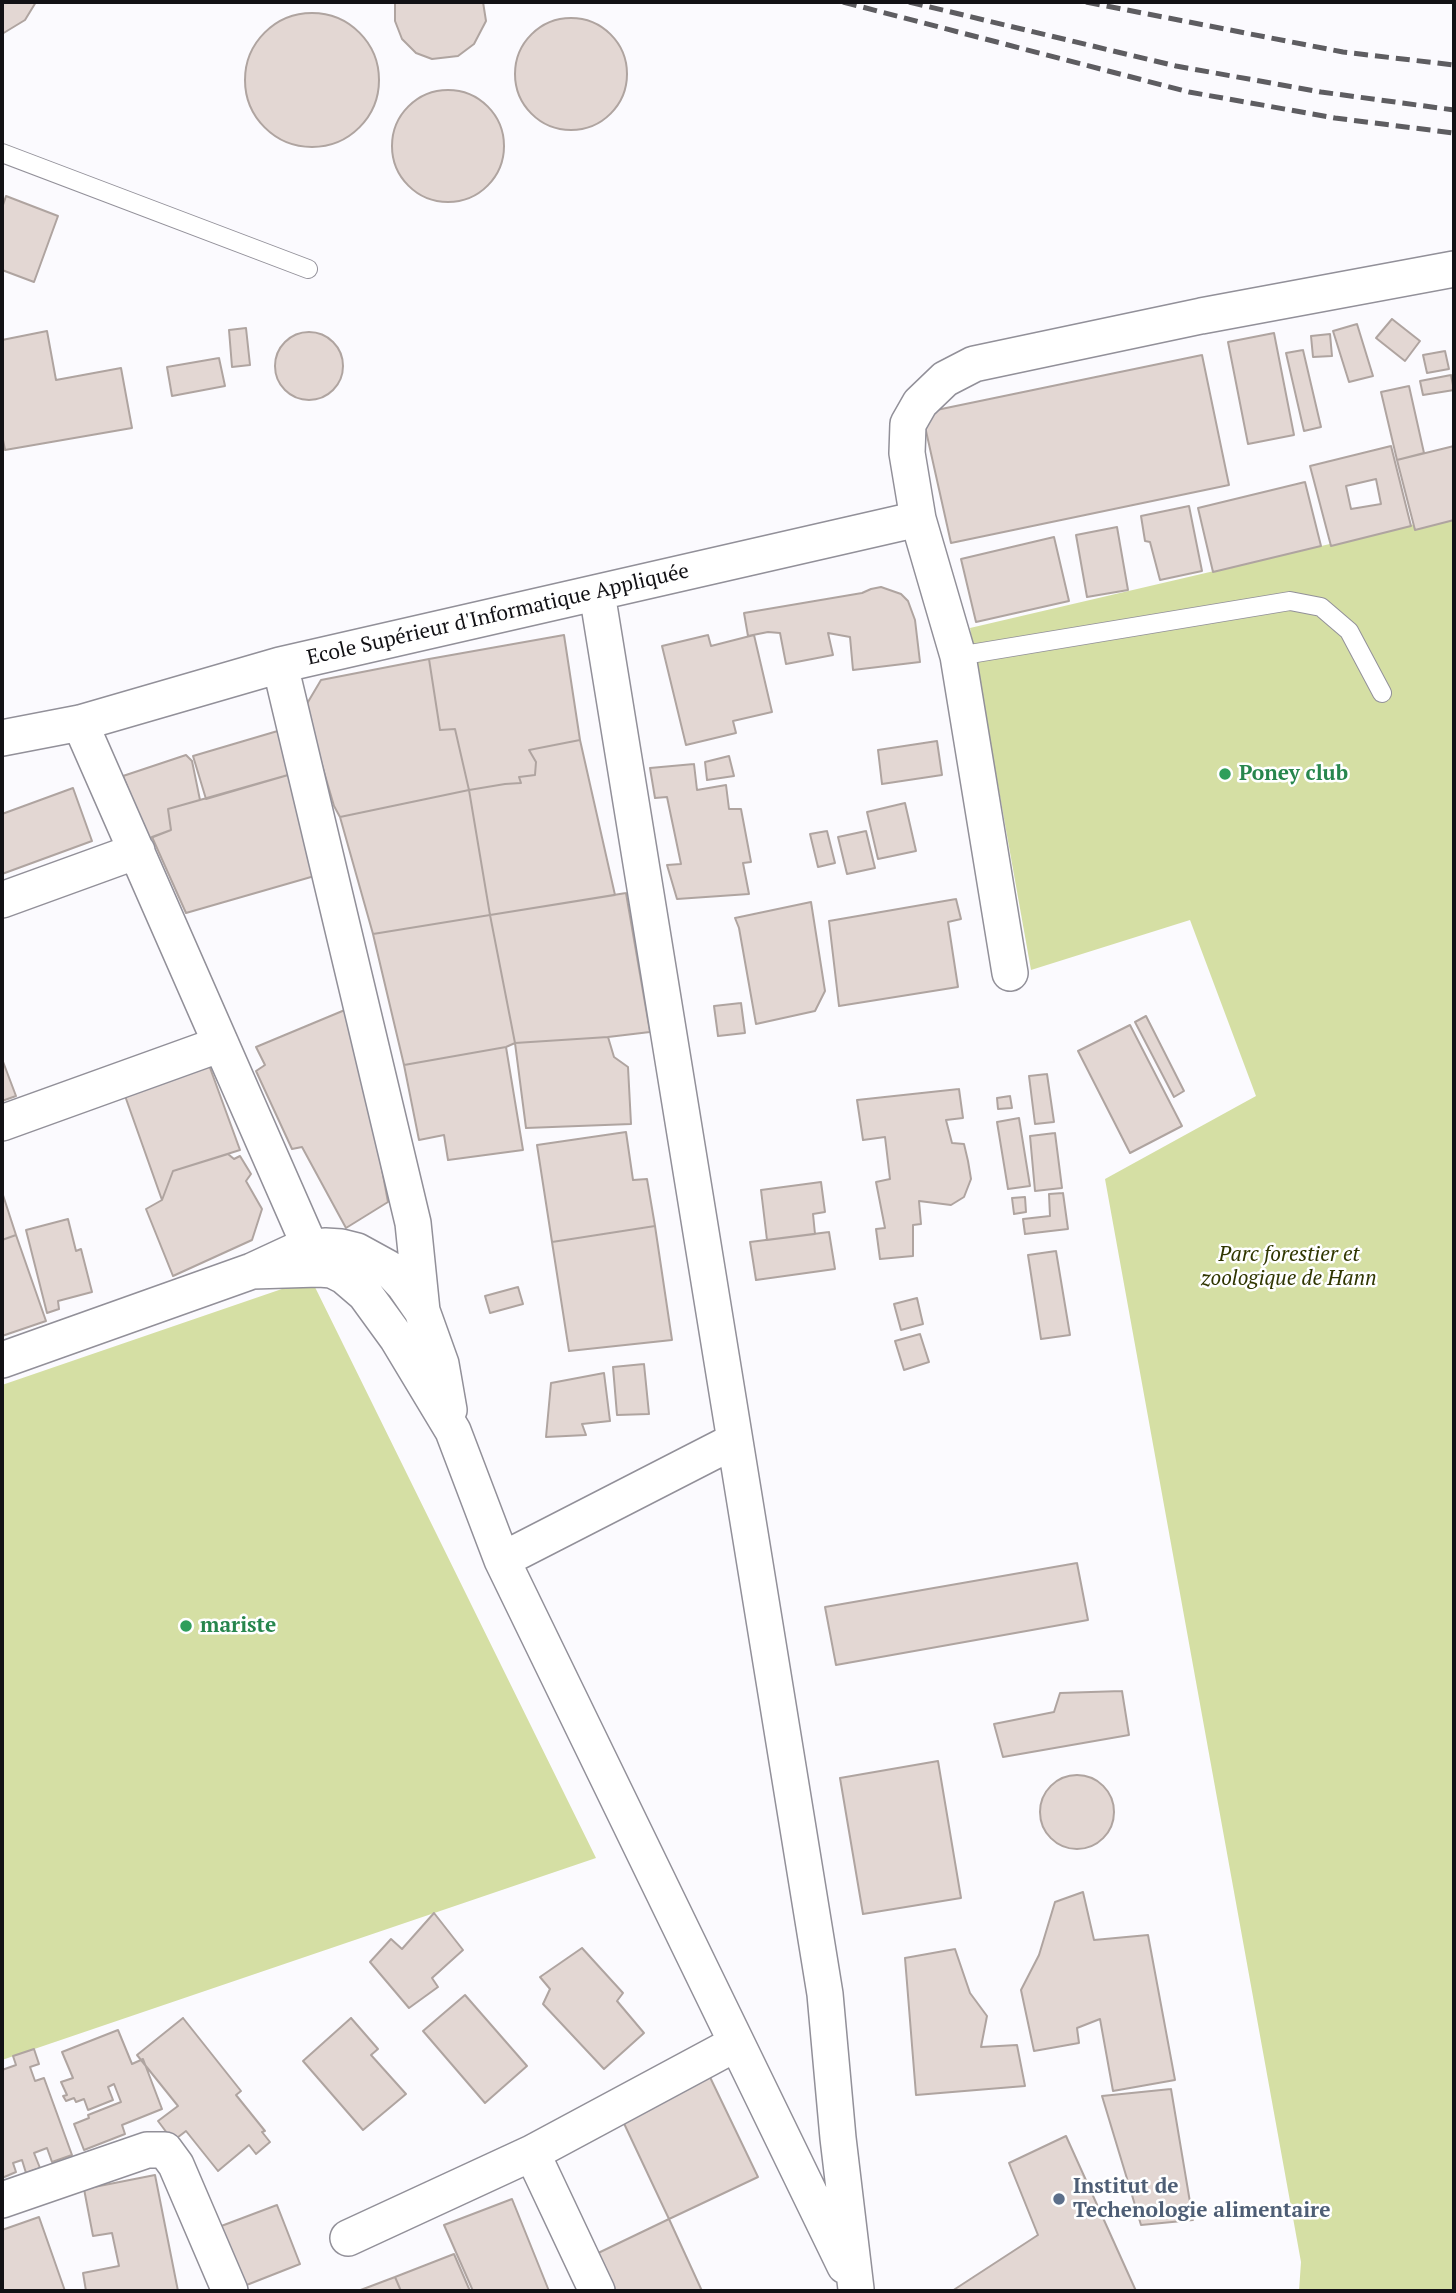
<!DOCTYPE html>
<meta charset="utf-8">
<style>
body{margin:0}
#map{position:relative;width:1456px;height:2293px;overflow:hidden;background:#fbfafe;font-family:"PT Serif",serif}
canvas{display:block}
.frame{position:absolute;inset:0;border:4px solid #121115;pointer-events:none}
</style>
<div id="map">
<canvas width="1456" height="2293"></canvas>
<div class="frame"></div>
</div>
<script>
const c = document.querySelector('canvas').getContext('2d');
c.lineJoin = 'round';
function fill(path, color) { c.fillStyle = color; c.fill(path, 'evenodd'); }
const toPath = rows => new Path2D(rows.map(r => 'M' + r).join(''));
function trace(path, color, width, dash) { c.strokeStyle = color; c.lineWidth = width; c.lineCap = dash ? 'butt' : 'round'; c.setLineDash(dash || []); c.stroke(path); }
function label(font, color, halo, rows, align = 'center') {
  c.font = font + ' "PT Serif",serif'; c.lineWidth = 5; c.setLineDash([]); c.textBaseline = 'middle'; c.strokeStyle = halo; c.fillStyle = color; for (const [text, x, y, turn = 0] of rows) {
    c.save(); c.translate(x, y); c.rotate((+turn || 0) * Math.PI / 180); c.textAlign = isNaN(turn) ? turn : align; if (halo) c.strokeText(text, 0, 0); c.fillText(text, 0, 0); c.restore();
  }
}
fill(toPath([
 [1454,515,1454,2291,1299,2291,1301,2262,1105,1179,1256,1096,1190,920,1031,970,970,628],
 [311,1279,596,1858,2,2060,2,1385]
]), '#d5dfa4');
const building = toPath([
 [2,2,36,2,25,20,2,34,2,2],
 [395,2,483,2,486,21,474,44,458,56,432,59,416,53,402,39,395,21,395,2],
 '245 80a67 67 0 1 1 134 0a67 67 0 1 1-134 0Z',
 '515 74a56 56 0 1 1 112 0a56 56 0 1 1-112 0Z',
 '392 146a56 56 0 1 1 112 0a56 56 0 1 1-112 0Z',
 [6,196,58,216,34,282,2,270,2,208,6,196],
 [1392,319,1420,341,1405,361,1376,338,1392,319],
 [1357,324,1373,376,1349,382,1333,331,1357,324],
 [246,328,250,365,232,367,229,330,246,328],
 [47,331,56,380,121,368,132,428,5,450,2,435,2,340,47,331],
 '275 366a34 34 0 1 1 68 0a34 34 0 1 1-68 0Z',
 [1274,333,1294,435,1248,444,1228,342,1274,333],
 [1330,334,1332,356,1313,357,1311,336,1330,334],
 [1303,350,1321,427,1304,431,1286,353,1303,350],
 [1445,351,1449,369,1427,373,1423,355,1445,351],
 [1202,355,1229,485,951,543,922,413,1202,355],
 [219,358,225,386,172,396,167,367,219,358],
 [1451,375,1454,390,1423,395,1420,381,1451,375],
 [1409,386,1424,453,1397,460,1381,392,1409,386],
 [1391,446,1411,526,1331,546,1310,466,1391,446],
 [1376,479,1381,504,1351,509,1346,486,1376,479],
 [1454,446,1454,520,1415,530,1397,460,1454,446],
 [1305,482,1321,546,1213,572,1198,508,1305,482],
 [1189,506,1202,571,1160,580,1150,542,1145,541,1141,516,1189,506],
 [1117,527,1128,590,1087,597,1076,535,1117,527],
 [1054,537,1069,601,976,622,961,559,1054,537],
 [881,587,901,594,908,601,915,620,920,662,853,670,850,637,828,633,833,655,786,664,780,633,768,632,748,636,744,613,862,593,871,589,881,587],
 [564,635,580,740,529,750,536,762,535,775,519,777,521,783,505,784,469,790,455,729,440,730,429,659,564,635],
 [708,635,711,646,754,635,772,712,733,721,736,733,686,745,662,646,708,635],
 [429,659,440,730,455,729,469,790,340,817,334,806,305,707,321,680,429,659],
 [281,730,295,773,206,799,193,756,281,730],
 [580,740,615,895,490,915,469,790,505,784,521,783,519,777,535,775,536,762,529,750,580,740],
 [937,741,942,775,882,784,878,750,937,741],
 [186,755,192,761,200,800,168,809,171,830,148,839,123,776,186,755],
 [729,756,734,776,707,780,705,762,729,756],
 [694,764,697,790,726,785,729,809,741,809,751,862,743,863,749,894,677,899,667,865,681,864,667,797,655,798,650,768,694,764],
 [295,773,318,875,186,913,152,837,171,830,168,809,295,773],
 [73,788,92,841,2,874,2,814,73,788],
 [469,790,490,915,373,934,340,817,469,790],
 [905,803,916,851,878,859,867,812,905,803],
 [827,831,835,863,818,867,810,834,827,831],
 [866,831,875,868,847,874,838,837,866,831],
 [626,893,650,1032,608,1037,515,1043,490,915,626,893],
 [956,899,961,919,948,922,958,987,839,1006,829,921,956,899],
 [811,902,825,991,815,1011,756,1024,739,928,735,918,811,902],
 [490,915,515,1043,506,1047,404,1065,373,934,490,915],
 [741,1003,745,1033,718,1036,714,1006,741,1003],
 [352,1007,388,1202,346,1228,302,1147,292,1149,256,1071,265,1065,256,1047,352,1007],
 [1146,1016,1184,1091,1174,1097,1135,1022,1146,1016],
 [1130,1025,1182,1126,1130,1153,1078,1051,1130,1025],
 [608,1037,614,1057,628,1067,631,1124,526,1128,515,1043,608,1037],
 [506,1047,523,1150,448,1160,444,1135,419,1140,404,1065,506,1047],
 [2,1059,16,1096,2,1101,2,1059],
 [209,1065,240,1150,173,1171,162,1200,124,1093,209,1065],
 [1047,1074,1054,1122,1035,1124,1029,1076,1047,1074],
 [959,1089,963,1118,946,1120,952,1143,964,1144,968,1161,971,1179,964,1197,951,1205,919,1201,921,1224,913,1225,913,1256,880,1259,876,1229,885,1228,876,1182,890,1179,885,1137,863,1140,857,1100,959,1089],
 [1010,1096,1012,1108,998,1109,997,1098,1010,1096],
 [1019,1118,1030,1186,1008,1189,997,1122,1019,1118],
 [626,1132,633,1180,647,1179,655,1226,552,1242,537,1145,626,1132],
 [1055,1133,1062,1188,1035,1191,1030,1136,1055,1133],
 [228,1154,234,1159,240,1156,251,1174,246,1181,262,1209,252,1240,173,1276,146,1209,162,1200,173,1171,228,1154],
 [821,1182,825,1212,813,1214,815,1234,767,1240,761,1190,821,1182],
 [2,1192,16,1235,2,1240,2,1192],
 [1063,1193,1068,1229,1025,1234,1023,1219,1050,1216,1049,1194,1063,1193],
 [1025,1197,1026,1212,1014,1214,1012,1198,1025,1197],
 [68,1219,76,1251,81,1249,92,1292,58,1301,59,1309,47,1313,26,1230,68,1219],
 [655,1226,672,1340,569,1351,552,1242,655,1226],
 [829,1232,835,1269,756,1280,750,1242,829,1232],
 [16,1235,46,1321,2,1336,2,1240,16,1235],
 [1056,1251,1070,1335,1041,1339,1028,1255,1056,1251],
 [518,1287,523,1304,490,1313,485,1296,518,1287],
 [917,1298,923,1324,901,1330,894,1304,917,1298],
 [920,1334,929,1362,904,1370,895,1341,920,1334],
 [644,1364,649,1414,617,1415,613,1367,644,1364],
 [604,1373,610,1421,582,1424,586,1435,546,1437,551,1383,604,1373],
 [1077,1563,1088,1620,836,1665,825,1607,1077,1563],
 [1122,1691,1129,1735,1003,1757,994,1724,1054,1712,1060,1693,1122,1691],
 [938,1761,961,1898,863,1914,840,1778,938,1761],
 '1040 1812a37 37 0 1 1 74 0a37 37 0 1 1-74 0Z',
 [1083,1892,1094,1940,1148,1935,1175,2080,1113,2091,1100,2019,1077,2028,1079,2043,1034,2051,1021,1990,1039,1955,1055,1902,1083,1892],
 [434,1913,463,1950,432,1978,438,1987,409,2008,370,1962,391,1939,402,1949,434,1913],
 [582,1948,623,1993,617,2001,644,2033,604,2069,543,2004,550,1989,540,1977,582,1948],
 [955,1949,970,1993,987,2016,981,2047,1017,2045,1025,2086,916,2095,905,1958,955,1949],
 [465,1995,527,2066,485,2103,423,2031,465,1995],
 [183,2018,241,2091,236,2095,265,2131,262,2132,270,2142,256,2154,249,2145,218,2171,186,2131,173,2141,158,2121,178,2106,137,2055,183,2018],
 [351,2018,378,2049,371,2055,406,2094,363,2130,303,2061,351,2018],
 [118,2030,132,2064,143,2059,162,2109,122,2125,125,2134,84,2150,74,2124,89,2118,88,2115,121,2102,114,2084,108,2087,113,2100,88,2110,84,2099,76,2102,74,2098,66,2101,63,2096,67,2095,61,2082,73,2078,62,2052,118,2030],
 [34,2049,39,2064,30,2067,35,2081,44,2078,72,2155,52,2162,47,2148,34,2153,40,2168,26,2173,22,2160,13,2163,16,2172,2,2178,2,2070,16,2065,13,2056,34,2049],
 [708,2073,758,2177,669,2219,620,2115,708,2073],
 [1171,2089,1193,2220,1141,2225,1102,2096,1171,2089],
 [1066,2136,1136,2291,952,2291,1038,2235,1009,2163,1066,2136],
 [155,2175,178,2291,86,2291,83,2273,119,2266,112,2233,93,2236,84,2189,155,2175],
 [512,2199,549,2291,473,2291,444,2225,512,2199],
 [277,2205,300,2264,239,2288,216,2228,277,2205],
 [39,2217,65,2291,2,2291,2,2230,39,2217],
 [669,2219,702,2291,611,2291,594,2255,669,2219],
 [454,2254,470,2291,401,2291,395,2277,454,2254],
 [395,2277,401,2291,358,2291,395,2277]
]);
fill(building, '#e3d7d3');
trace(building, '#afa4a0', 2);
const lane = toPath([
 [2,153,308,269],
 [958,656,1290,601,1321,607,1349,631,1382,693]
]);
const street = toPath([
 [597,593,825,1994,838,2138,856,2289],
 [280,665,413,1223,422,1311],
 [80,723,310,1247],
 [2,738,80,723,280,665,918,519],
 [2,900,137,851],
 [1010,973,958,656,918,519,907,453,908,424,920,403,945,379,974,364,1201,316,1454,269],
 [2,1123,221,1044],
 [252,1271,319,1269,332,1270,344,1276,365,1294,397,1338,453,1431,502,1560,845,2266],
 [2,1360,252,1271,293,1252,325,1246,341,1247,357,1251,388,1268,404,1285,422,1311,441,1364,449,1410],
 [502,1560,734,1441],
 [532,2153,597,2291],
 [2,2200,147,2150,165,2150,176,2165,230,2291],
 [348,2238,532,2153,735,2044]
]);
trace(lane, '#929099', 20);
trace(street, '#929099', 38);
trace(lane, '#fff', 18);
trace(street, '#fff', 35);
trace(toPath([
 [843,2,1189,92,1335,118,1454,133],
 [909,2,1176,66,1321,92,1454,110],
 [1086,2,1343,52,1454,65]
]), '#5e5d61', 5, [14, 7]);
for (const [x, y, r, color] of [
 [1225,774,7,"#2e9e5b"],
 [186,1626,7,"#2e9e5b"],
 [1059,2199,7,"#5c6f8a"]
]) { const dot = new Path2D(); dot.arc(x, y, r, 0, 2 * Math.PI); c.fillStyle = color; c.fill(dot); trace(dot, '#fff', 2.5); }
label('21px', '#121115', '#fff', [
 ["Ecole Supérieur d'Informatique Appliquée",498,615,-13]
]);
label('bold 21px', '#27864d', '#fff', [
 ["Poney club",1239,774],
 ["mariste",200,1626]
], 'left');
label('italic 21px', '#303600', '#fff', [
 ["Parc forestier et",1289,1255],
 ["zoologique de Hann",1289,1279]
]);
label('bold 21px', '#4e5e75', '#fff', [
 ["Institut de",1073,2187],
 ["Techenologie alimentaire",1073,2211]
], 'left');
</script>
